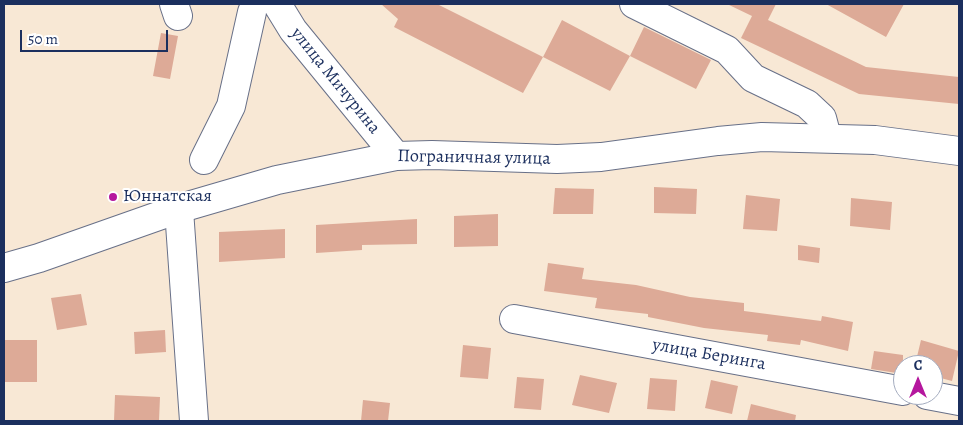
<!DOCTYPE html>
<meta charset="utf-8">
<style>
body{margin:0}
#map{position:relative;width:963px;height:425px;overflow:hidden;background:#f8e8d5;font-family:Alegreya,serif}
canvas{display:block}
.frame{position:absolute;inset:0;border:5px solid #1b2f5e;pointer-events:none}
.north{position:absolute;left:893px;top:355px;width:50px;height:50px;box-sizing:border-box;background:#fff;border:1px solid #a4acbf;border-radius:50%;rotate:0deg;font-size:14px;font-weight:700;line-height:20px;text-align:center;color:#1b2f5e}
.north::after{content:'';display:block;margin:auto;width:18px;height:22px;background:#b5179e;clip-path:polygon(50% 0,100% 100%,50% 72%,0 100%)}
.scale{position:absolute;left:20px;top:30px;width:148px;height:22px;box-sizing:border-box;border:2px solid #1b2f5e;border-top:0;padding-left:6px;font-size:15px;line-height:18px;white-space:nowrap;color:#1b2f5e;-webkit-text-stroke:4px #fff;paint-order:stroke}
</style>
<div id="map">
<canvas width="963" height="425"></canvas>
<div class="frame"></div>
<div class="north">С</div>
<div class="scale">50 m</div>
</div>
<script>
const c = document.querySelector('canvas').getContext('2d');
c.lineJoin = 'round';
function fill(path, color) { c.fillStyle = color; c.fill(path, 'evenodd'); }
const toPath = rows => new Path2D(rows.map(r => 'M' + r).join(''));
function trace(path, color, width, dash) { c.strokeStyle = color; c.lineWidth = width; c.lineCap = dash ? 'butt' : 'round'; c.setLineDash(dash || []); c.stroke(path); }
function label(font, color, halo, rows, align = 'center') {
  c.font = font + ' Alegreya,serif'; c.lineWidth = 4; c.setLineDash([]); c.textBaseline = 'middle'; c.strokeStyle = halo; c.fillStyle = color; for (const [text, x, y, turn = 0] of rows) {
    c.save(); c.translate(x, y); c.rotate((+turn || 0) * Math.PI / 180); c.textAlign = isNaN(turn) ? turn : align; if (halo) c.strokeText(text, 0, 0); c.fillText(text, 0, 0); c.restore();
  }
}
fill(toPath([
 [381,4,437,4,543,57,523,93,394,27,398,19],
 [727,4,776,4,768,20,866,67,959,77,959,104,859,94,741,38,752,16],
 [826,4,904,4,886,37],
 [562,20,630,56,610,91,543,57],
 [644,27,711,60,696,89,630,56],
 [161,33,178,36,170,79,153,76],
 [654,187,697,189,696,214,654,213],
 [555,188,594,189,593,214,553,214],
 [746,195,780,199,777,231,743,229],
 [851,198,892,202,890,230,850,226],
 [498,214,498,246,454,247,454,216],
 [417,219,417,244,362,245,362,250,316,253,316,225],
 [285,229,285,258,219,262,219,232],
 [798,245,820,248,819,263,798,260],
 [548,263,584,268,582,279,636,285,690,297,744,303,744,311,821,321,822,316,853,322,848,351,801,340,800,345,767,341,768,335,704,328,648,317,648,314,595,308,597,298,544,291],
 [81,294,87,325,57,330,51,298],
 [165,330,166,352,135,354,134,332],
 [4,340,37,340,37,382,4,382],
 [921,340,959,351,952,381,933,376,933,365,915,365],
 [463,345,491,348,488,379,460,377],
 [874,351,903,355,903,374,871,369],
 [580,375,617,383,609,413,572,405],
 [517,377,544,379,541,410,514,408],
 [650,378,677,380,675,411,647,409],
 [711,380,738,386,732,414,705,408],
 [115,395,160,397,159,421,114,421],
 [363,400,390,403,388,421,361,421],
 [751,404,796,415,795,421,747,421]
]), '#ddaa97');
const minor = toPath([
 [174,4,178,16],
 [277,4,293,30,396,156],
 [634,4,727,50,753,78,807,104,822,118,827,137],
 [204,160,231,106,252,12],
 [179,210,194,421],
 [514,319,903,391],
 [927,395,959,401]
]);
const major = toPath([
 [4,268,39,258,181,208,277,180,396,156,432,155,557,159,601,157,718,141,762,137,875,140,959,151]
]);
trace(minor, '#687088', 30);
trace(major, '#687088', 30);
trace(minor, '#fff', 28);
trace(major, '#fff', 28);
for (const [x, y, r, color] of [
 [113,197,5,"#b5179e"]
]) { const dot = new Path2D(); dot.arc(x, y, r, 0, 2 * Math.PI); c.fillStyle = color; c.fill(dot); trace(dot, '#fff', 2); }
label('18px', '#1b2f5e', '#fff', [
 ["улица Мичурина",335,81,51],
 ["Пограничная улица",474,158,1],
 ["улица Беринга",709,355,10]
]);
label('18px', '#1b2f5e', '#fff', [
 ["Юннатская",123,197]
], 'left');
</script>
